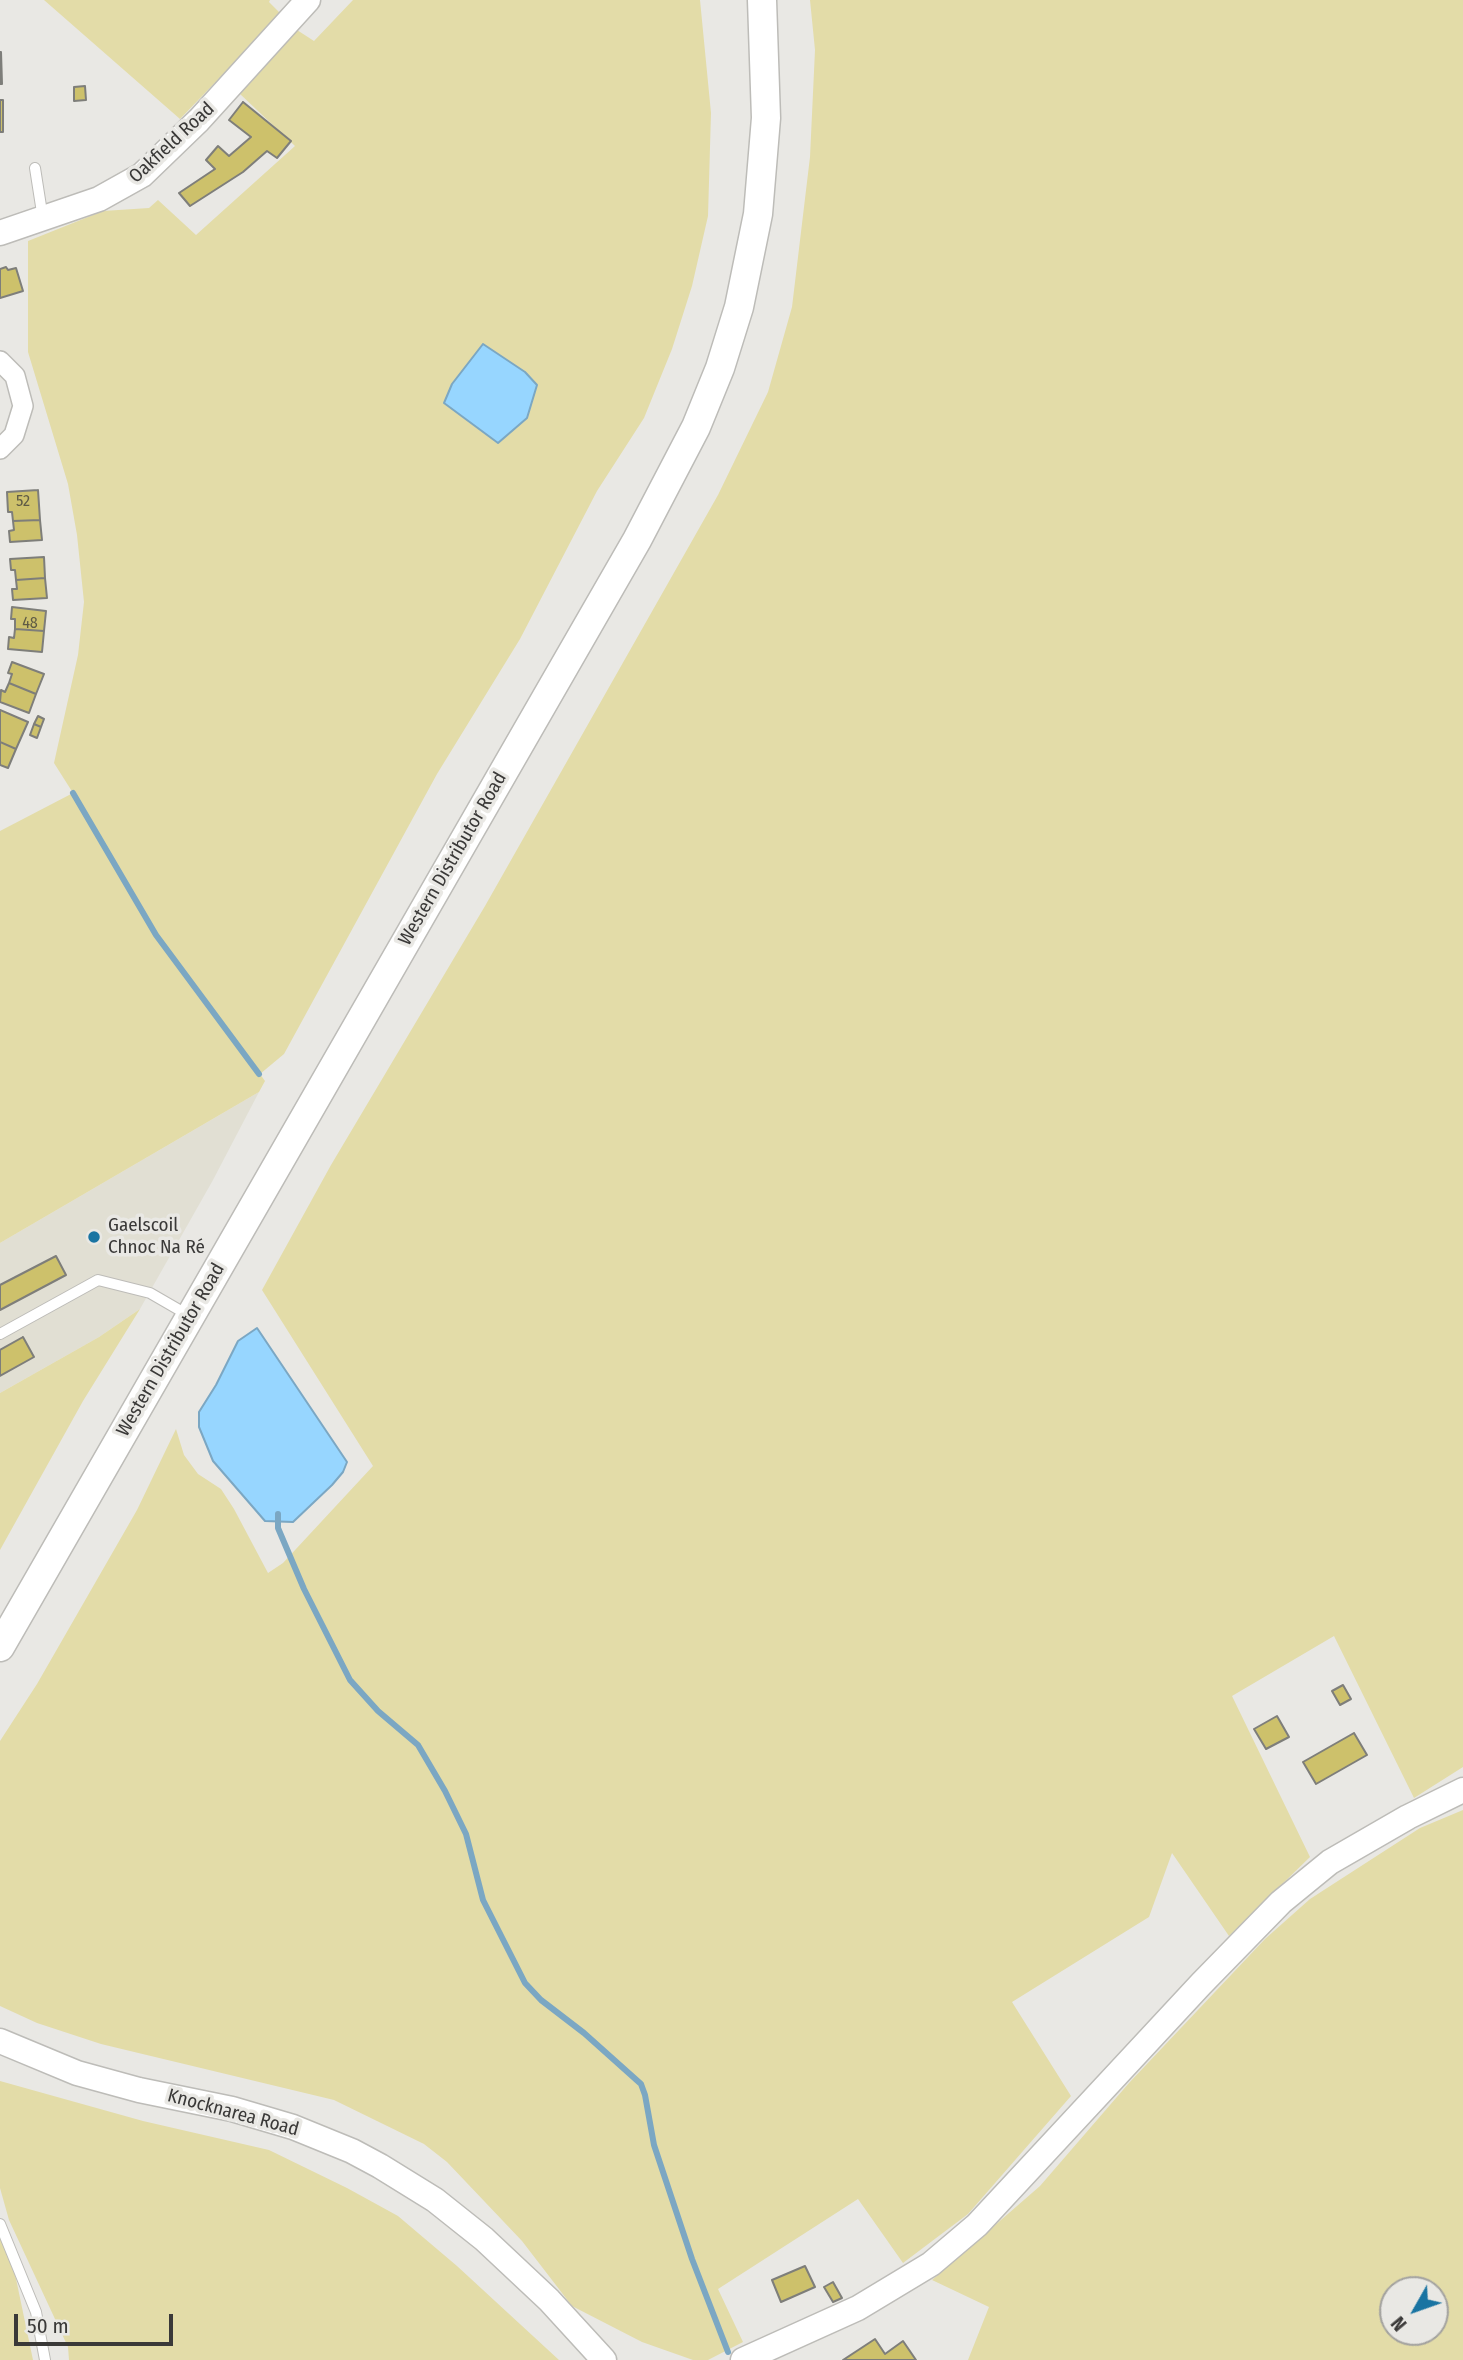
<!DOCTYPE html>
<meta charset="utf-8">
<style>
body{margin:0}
#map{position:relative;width:1463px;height:2360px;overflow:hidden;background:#e9e8e4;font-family:"Fira Sans Condensed",sans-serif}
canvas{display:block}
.north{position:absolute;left:1379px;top:2276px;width:70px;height:70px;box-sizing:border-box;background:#e9e8e4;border:2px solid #a3a29f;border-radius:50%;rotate:230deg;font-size:19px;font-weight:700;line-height:28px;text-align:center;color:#3a3938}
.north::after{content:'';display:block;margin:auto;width:24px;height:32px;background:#1974a2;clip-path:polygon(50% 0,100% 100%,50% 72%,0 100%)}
.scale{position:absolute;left:14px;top:2314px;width:159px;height:32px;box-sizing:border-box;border:4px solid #3a3938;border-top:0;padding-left:9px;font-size:21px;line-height:24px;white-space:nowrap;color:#3a3938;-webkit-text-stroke:5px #e9e8e4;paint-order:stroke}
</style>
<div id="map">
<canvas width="1463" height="2360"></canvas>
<div class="north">N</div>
<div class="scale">50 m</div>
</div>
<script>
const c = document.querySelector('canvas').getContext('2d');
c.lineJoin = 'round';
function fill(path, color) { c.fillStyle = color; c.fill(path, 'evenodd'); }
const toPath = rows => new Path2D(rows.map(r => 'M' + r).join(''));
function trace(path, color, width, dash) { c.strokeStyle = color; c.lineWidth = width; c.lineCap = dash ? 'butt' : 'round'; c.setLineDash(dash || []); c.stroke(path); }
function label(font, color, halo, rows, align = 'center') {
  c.font = font + ' "Fira Sans Condensed",sans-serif'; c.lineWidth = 7; c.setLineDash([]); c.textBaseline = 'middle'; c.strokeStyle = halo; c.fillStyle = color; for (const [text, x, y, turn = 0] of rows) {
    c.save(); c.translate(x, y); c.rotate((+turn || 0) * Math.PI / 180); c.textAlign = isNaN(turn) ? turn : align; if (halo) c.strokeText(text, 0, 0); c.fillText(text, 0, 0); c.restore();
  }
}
fill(toPath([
 [259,1092,213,1180,140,1309,99,1337,0,1393,0,1243]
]), '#e1dfd3');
fill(toPath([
 [44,0,270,0,269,2,281,14,180,119],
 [353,0,700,0,711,113,708,216,692,286,672,349,644,418,597,491,520,639,437,774,284,1054,260,1074,265,1081,259,1092,0,1243,0,831,73,793,54,763,78,655,84,602,77,535,68,484,28,352,28,241,103,211,149,208,158,200,196,235,295,146,239,93,297,30,314,41],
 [810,0,1463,0,1463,1767,1414,1798,1334,1636,1232,1696,1310,1857,1229,1936,1172,1853,1149,1917,1012,2002,1071,2096,968,2214,903,2263,858,2199,718,2289,743,2342,708,2360,693,2360,642,2342,572,2306,522,2241,447,2162,424,2144,334,2100,101,2044,37,2023,0,2006,0,1741,37,1684,137,1510,176,1429,184,1455,198,1474,221,1489,234,1509,268,1573,283,1563,373,1466,262,1290,331,1165,485,906,718,495,768,392,792,307,810,157,815,50],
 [140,1309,83,1401,0,1550,0,1393,99,1337],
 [1463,1810,1463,2360,968,2360,989,2307,932,2280,1040,2186,1129,2083,1265,1939,1310,1899,1420,1828],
 [1393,2290,1435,2290,1435,2332,1393,2332],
 [0,2081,143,2121,269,2150,347,2188,398,2216,457,2266,559,2360,69,2360,68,2347,9,2220,0,2188],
 [0,2236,15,2274,33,2360,0,2360]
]), '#e3dca8');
const water = toPath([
 [483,344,525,372,537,385,527,418,498,443,444,403,452,384,483,344],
 [257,1328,347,1462,343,1472,332,1485,293,1522,265,1521,213,1461,199,1427,199,1412,216,1385,238,1341,257,1328]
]);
fill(water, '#97d6ff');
trace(water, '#7ba7c3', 2);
trace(toPath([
 [73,793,156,935,259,1074],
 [278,1514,278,1528,304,1589,350,1680,378,1711,418,1745,445,1791,466,1834,483,1900,525,1983,541,2000,584,2033,641,2084,645,2095,654,2145,692,2259,728,2352]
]), '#7ba7c3', 6);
const building = toPath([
 [0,52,1,52,2,84,0,84,0,52],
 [85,86,86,100,74,101,74,87,85,86],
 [0,100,3,100,3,132,0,132,0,100],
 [243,102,291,141,277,158,267,151,243,172,190,206,179,193,215,169,206,160,218,146,229,156,251,137,229,120,243,102],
 [6,267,8,270,16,268,23,291,0,298,0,269,6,267],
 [38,490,40,520,13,521,12,512,8,512,7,492,38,490],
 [40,520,42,540,10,542,9,531,14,530,13,521,40,520],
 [44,557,45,578,16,580,15,570,11,570,10,559,44,557],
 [45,578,47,598,13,600,12,589,17,589,16,580,45,578],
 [12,607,46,611,44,631,15,629,15,619,11,619,12,607],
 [15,629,44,631,42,652,8,649,9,637,14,638,15,629],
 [12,662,44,674,36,694,9,683,12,674,8,673,12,662],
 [9,683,36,694,29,713,0,702,1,690,5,692,9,683],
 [0,710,28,722,16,749,0,742,0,710],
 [38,716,44,719,41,727,34,724,38,716],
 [34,724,41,727,37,738,30,735,34,724],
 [0,742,16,749,8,768,0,765,0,742],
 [56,1256,66,1275,0,1310,0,1285,56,1256],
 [23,1337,34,1357,0,1376,0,1350,23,1337],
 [1343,1685,1351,1699,1340,1705,1332,1691,1343,1685],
 [1277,1716,1289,1737,1266,1749,1254,1729,1277,1716],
 [1354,1733,1367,1755,1316,1784,1303,1762,1354,1733],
 [805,2266,815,2287,781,2302,772,2280,805,2266],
 [833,2282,842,2298,833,2302,824,2287,833,2282],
 [875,2339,885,2354,903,2341,916,2360,843,2360,875,2339]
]);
fill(building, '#cdc16b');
trace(building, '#7e7e7a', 2);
const service = toPath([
 [35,168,43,219],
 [0,1334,98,1280,150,1293,188,1315],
 [0,2224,36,2312,45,2360]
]);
const minor = toPath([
 [0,361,15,376,23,406,14,435,0,449]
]);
const tertiary = toPath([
 [0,233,99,199,142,175,199,120,308,0],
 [0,2041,77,2073,139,2090,232,2109,293,2127,352,2151,380,2166,435,2200,484,2239,549,2300,604,2360],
 [743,2360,858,2308,931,2264,977,2225,1201,1984,1281,1902,1330,1862,1408,1817,1463,1790]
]);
const secondary = toPath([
 [0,1647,637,540,696,427,720,368,739,307,758,214,766,118,762,0]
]);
trace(service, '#bdbcb8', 12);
trace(minor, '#bdbcb8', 22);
trace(tertiary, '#bdbcb8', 27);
trace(secondary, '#bdbcb8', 31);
trace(service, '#fff', 10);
trace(minor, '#fff', 19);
trace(tertiary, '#fff', 24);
trace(secondary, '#fff', 28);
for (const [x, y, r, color] of [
 [94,1237,7,"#1974a2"]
]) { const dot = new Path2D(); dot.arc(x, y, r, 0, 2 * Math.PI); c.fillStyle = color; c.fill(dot); trace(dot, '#e9e8e4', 2.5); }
label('16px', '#5f5b45', null, [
 ["52",23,502],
 ["48",30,624]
]);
label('19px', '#3a3938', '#e9e8e4', [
 ["Oakfield Road",172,143,-43],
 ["Western Distributor Road",453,859,-60],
 ["Western Distributor Road",171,1350,-60],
 ["Knocknarea Road",233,2113,15]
]);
label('19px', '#3a3938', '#e9e8e4', [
 ["Gaelscoil",108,1226],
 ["Chnoc Na Ré",108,1248]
], 'left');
</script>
